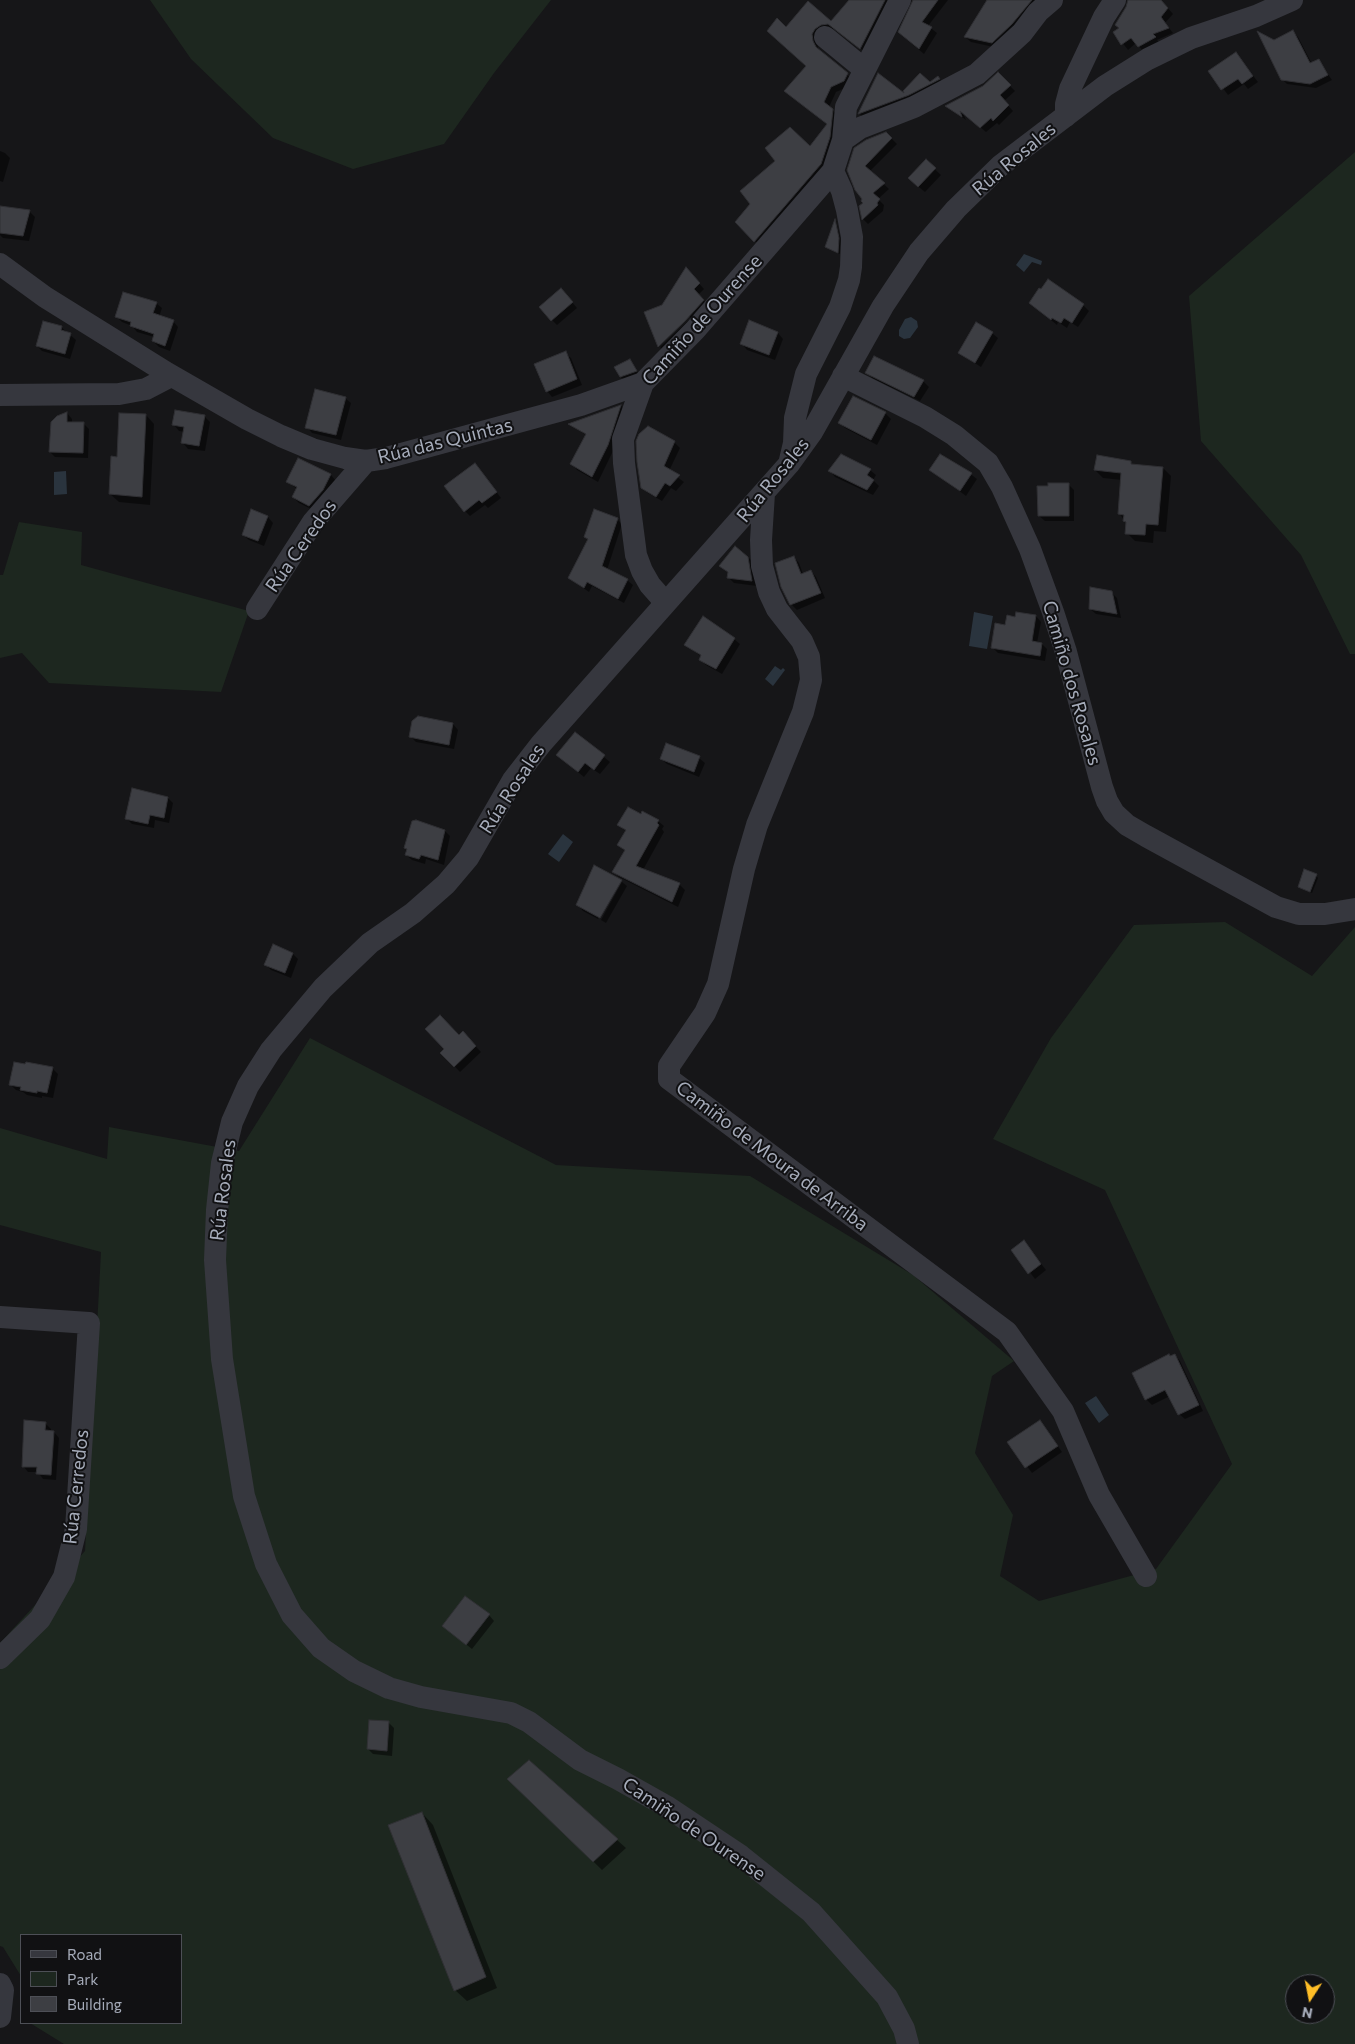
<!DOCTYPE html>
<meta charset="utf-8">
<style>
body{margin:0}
#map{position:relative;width:1355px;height:2044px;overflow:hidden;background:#161618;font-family:Commissioner,sans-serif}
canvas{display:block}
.legend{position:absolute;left:20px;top:1934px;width:162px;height:90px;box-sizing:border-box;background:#111113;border:1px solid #4d4f56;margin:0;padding:6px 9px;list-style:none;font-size:15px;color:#a6acba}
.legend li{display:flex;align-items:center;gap:10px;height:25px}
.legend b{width:25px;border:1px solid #4d4f56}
.north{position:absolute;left:1285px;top:1974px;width:50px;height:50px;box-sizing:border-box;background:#111113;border:1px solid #4d4f56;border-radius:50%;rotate:191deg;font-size:14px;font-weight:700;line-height:20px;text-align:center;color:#a6acba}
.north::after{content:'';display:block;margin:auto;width:18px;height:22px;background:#ffbe27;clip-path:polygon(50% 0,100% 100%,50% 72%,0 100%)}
</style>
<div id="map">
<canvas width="1355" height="2044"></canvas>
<ul class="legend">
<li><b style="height:6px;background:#36373e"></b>Road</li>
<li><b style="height:14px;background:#1d271f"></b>Park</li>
<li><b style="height:14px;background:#3d3e43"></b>Building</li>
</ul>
<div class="north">N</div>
</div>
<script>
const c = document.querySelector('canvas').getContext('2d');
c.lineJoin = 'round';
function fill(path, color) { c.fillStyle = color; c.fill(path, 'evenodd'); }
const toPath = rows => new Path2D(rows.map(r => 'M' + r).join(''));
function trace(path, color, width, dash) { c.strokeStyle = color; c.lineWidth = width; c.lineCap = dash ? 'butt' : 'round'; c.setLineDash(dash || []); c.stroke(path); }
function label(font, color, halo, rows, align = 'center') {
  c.font = font + ' Commissioner,sans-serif'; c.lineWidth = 4; c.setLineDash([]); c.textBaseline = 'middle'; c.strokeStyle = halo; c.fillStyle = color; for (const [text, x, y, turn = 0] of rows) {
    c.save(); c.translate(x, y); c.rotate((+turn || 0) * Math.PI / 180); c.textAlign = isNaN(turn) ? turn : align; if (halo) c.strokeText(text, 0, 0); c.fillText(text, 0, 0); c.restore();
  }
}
fill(toPath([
 [150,0,551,0,494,73,444,144,353,169,273,138,191,59],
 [1355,152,1355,654,1350,654,1301,555,1201,441,1189,296],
 [19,522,82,532,81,565,249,611,221,692,49,683,22,653,0,658,0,575,3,575],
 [1225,922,1312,976,1355,927,1355,2044,64,2044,30,2023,181,2023,181,1935,21,1935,21,1976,3,1947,0,1946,0,1643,85,1551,101,1252,0,1225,0,1128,107,1159,109,1127,239,1151,310,1038,556,1165,750,1176,913,1275,1014,1361,992,1376,975,1453,1013,1515,1000,1576,1039,1601,1156,1569,1232,1464,1105,1190,993,1139,1051,1038,1134,925],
 [1295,1984,1325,1984,1325,2014,1295,2014]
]), '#1d271f');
fill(toPath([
 [1024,254,1042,261,1041,265,1032,262,1024,272,1016,265],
 [911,317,917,321,918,327,910,338,904,339,899,336,899,330,905,319],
 [66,471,67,494,54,495,54,472],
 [974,612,993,616,987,649,969,646],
 [775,666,781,670,783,668,785,670,773,686,765,679],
 [563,834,573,842,559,862,548,854],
 [1096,1396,1109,1415,1099,1423,1085,1403]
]), '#2a343e');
fill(toPath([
 [851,0,893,0,866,53,840,32,833,29,826,30,817,40,818,48,853,80,850,86,836,92,829,107,838,115,826,170,760,246,737,222,810,148,828,125,791,96,808,66,786,29,831,22],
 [914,0,948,0,928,26,937,33,924,54,905,38],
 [989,0,1045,0,998,48,971,42,965,37],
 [1129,0,1161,0,1173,14,1165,23,1173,33,1157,40,1160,43,1144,52,1136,43,1128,50,1115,33,1120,29],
 [1293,32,1298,37,1312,64,1318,60,1332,80,1316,88,1287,84,1282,79,1274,41],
 [1241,60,1258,82,1248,89,1244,84,1228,95,1210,71],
 [998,74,1015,91,1004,101,1013,111,999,125,997,123,986,132,963,113,966,120,947,106,984,87],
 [878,75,908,98,904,91,930,83,938,78,943,82,864,119,860,114],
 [886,133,897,144,870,171,889,189,878,199,884,205,883,211,868,224,863,219,861,206,865,203,864,199,848,170],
 [0,151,5,153,10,158,3,182,0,181],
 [926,161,941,175,925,192,915,184],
 [0,211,29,211,35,217,29,241,3,238,0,235],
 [836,221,841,241,840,254,826,246],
 [686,269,704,289,698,295,709,306,664,351,660,347,691,318,689,316,659,346,663,306],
 [566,295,577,308,557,325,552,320],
 [156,303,162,308,159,317,173,321,178,327,170,351,159,347,153,341,154,337,137,332,132,326,122,322,117,317],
 [1030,303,1083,305,1089,311,1078,327,1070,322,1067,328,1058,322,1057,325],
 [750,322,778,333,783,339,775,360,747,350,742,344],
 [61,327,76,340,70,359,42,351,37,346],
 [992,333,998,338,981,367,959,353],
 [565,353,571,358,582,385,552,397,547,391],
 [874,357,923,381,929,387,920,401,872,378,867,372],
 [632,363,638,373,623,379,621,377],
 [345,398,351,403,341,440,312,433,307,427],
 [621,406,626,411,613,451,598,482,577,470,572,464,587,436,571,424],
 [67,413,72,419,72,423,84,424,89,429,88,458,55,457,50,452,55,419],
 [885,413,891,419,877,445,845,428,840,423],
 [146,415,154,424,150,505,119,502,110,494,118,458],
 [204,416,210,422,205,451,188,449,183,443,185,432,179,431,174,425],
 [674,442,680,448,669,471,684,482,676,491,671,488,662,501,648,493,642,488],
 [299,460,331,475,336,481,315,511,299,503,293,497,297,489,287,481],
 [1130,462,1133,465,1163,468,1171,476,1166,532,1154,531,1153,543,1135,541,1127,533,1127,524,1119,513,1122,480,1103,478,1095,470],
 [960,466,977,479,966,496,931,470,959,468],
 [480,470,501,498,488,508,485,505,470,516,465,511],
 [870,470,876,475,873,480,879,486,873,495,835,477,830,471],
 [1068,484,1074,490,1074,521,1045,521,1039,516],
 [252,511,268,517,273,523,264,546,249,540,243,535],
 [617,519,622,524,607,570,627,580,633,585,624,603,592,586,589,592,569,578,588,540,585,537],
 [748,557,754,563,757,586,734,583,728,577,729,573,726,571],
 [794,557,799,563,803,574,811,571,816,577,825,598,797,610,791,604],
 [1111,592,1117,598,1121,618,1096,614,1090,609],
 [1036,616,1041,622,1037,643,1042,644,1047,649,1045,661,998,653,992,647,1006,627,1016,618],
 [734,639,740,644,722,674,706,665,700,659,702,657,686,645],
 [453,724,458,730,454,749,416,742,410,736],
 [575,733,610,762,600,774,591,768,584,777,563,760],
 [699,758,705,763,699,777,667,764,661,759],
 [168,798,173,803,169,823,155,820,154,828,132,824,126,818],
 [641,815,658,821,664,826,662,829,664,832,643,870,679,884,685,890,678,907,619,877,614,872,625,851,619,845,627,832,619,825],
 [445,831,450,836,444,865,426,859,425,864,412,860,406,855,408,850,405,847],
 [1316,875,1318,878,1312,893,1299,886],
 [620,881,598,919,583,911,578,905],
 [622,882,627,886,606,923,601,920],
 [293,954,298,959,291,978,271,970,266,965],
 [463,1033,481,1052,460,1072,442,1053],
 [52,1068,58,1074,53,1098,42,1096,42,1098,27,1095,23,1092,16,1090,10,1084],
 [1024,1242,1046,1270,1035,1279,1013,1250],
 [1175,1355,1180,1361,1203,1411,1185,1419,1179,1414,1170,1396,1152,1405,1146,1399,1171,1358],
 [1040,1421,1062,1452,1032,1473,1009,1442],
 [45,1423,51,1429,51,1432,54,1432,59,1438,56,1480,43,1479,38,1472,28,1472,23,1466],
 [489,1615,494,1621,472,1649,449,1631],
 [370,1721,389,1723,394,1728,392,1756,373,1754,368,1749],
 [529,1762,626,1848,602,1870,509,1779],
 [422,1813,433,1825,497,1988,467,2001,455,1990]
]), '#0007');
const building = toPath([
 [849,0,885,0,860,49,828,24,821,25,815,29,812,34,813,41,816,47,848,73,844,81,831,87,824,102,833,109,830,137,821,164,754,242,735,222,750,204,740,191,775,161,765,148,790,127,810,146,827,124,784,91,806,66,767,31,777,18,786,27,808,1,831,21,849,0],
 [913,0,938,0,922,22,932,27,919,49,898,32,913,0],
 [987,0,1032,0,1012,24,992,43,964,37,987,0],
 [1128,0,1161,0,1168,8,1161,17,1169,28,1153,34,1156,37,1138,47,1131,38,1121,45,1113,32,1119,28,1115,25,1126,7,1128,0],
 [1293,30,1310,63,1319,59,1328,75,1310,84,1281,80,1257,31,1274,40,1293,30],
 [1236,52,1253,76,1242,84,1238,79,1221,90,1208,71,1236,52],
 [998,72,1011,85,1000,95,1009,105,993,121,991,118,980,128,960,111,962,117,945,106,983,86,998,72],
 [878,73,904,93,903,91,920,73,930,82,938,76,940,79,909,95,858,114,878,73],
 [886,132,892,138,865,166,885,183,873,193,880,199,877,203,878,205,862,220,859,206,863,203,861,201,862,199,855,190,847,170,854,148,866,140,886,132],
 [926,159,936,168,918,187,908,178,926,159],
 [0,206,30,210,23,236,0,233,0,206],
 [835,219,839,238,838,253,825,247,835,219],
 [686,267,700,283,694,289,704,300,685,321,658,347,644,312,662,305,686,267],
 [1048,279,1084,304,1072,323,1064,318,1061,323,1052,318,1051,320,1029,303,1039,288,1041,289,1048,279],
 [561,288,573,302,551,321,539,307,561,288],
 [123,292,157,302,153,313,174,320,165,346,152,341,154,334,130,326,131,322,115,317,123,292],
 [749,320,778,332,769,355,740,344,749,320],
 [43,321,62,326,61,330,71,333,65,354,36,346,43,321],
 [976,322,993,332,975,363,958,353,976,322],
 [566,351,577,379,546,392,534,364,566,351],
 [874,356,924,380,914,397,865,373,874,356],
 [630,359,637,371,620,377,614,367,630,359],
 [315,389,346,397,336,435,305,428,315,389],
 [853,396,886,412,871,440,838,423,853,396],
 [621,405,608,445,592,477,570,464,586,434,568,424,621,405],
 [175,410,205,415,199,446,181,443,184,427,172,425,175,410],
 [67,412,67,422,84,422,83,453,49,452,51,422,57,416,67,412],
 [119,413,146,414,142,497,109,494,111,456,117,457,119,413],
 [648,426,675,441,664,466,680,475,670,486,665,483,656,497,641,488,637,462,636,441,639,434,648,426],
 [841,454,871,469,867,475,874,480,867,490,828,471,841,454],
 [940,454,972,473,960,491,929,470,940,454],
 [1097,455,1131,461,1131,464,1163,467,1158,525,1146,524,1145,535,1125,534,1126,522,1123,521,1124,515,1118,514,1121,473,1094,470,1097,455],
 [298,458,331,474,323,490,309,506,292,497,297,487,286,482,298,458],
 [475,463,497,492,482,503,479,500,464,512,444,486,475,463],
 [1048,483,1069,483,1069,516,1038,516,1037,486,1048,486,1048,483],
 [251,509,268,516,258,541,242,535,251,509],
 [594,509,618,518,602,566,628,579,618,599,587,582,584,588,568,578,588,539,584,537,594,509],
 [735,546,748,557,752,581,727,578,728,572,719,566,735,546],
 [794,556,801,574,811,570,821,593,790,605,781,587,775,563,794,556],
 [1090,587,1112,591,1117,614,1089,609,1090,587],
 [1016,612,1036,615,1032,641,1042,643,1040,656,991,648,995,623,1005,625,1007,615,1015,617,1016,612],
 [703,616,735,638,716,669,699,660,701,655,684,645,703,616],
 [418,716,453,723,449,745,409,737,412,721,418,716],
 [575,732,605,755,594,770,585,763,578,772,556,755,575,732],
 [666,743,700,756,694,772,660,759,666,743],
 [132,788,168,797,164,818,150,815,148,824,125,819,132,788],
 [628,807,641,814,642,811,659,820,657,823,659,825,636,866,680,883,672,902,612,872,625,850,617,845,626,830,617,825,628,807],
 [416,820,445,830,438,860,421,855,419,859,405,855,407,849,404,848,412,821,416,820],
 [594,865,622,880,600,918,576,905,594,865],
 [1304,869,1317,874,1310,892,1298,887,1304,869],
 [273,944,293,953,285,973,264,965,273,944],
 [440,1015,459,1035,463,1031,476,1046,454,1067,440,1053,444,1049,425,1029,440,1015],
 [14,1062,25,1064,26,1062,53,1067,47,1093,37,1091,37,1093,20,1090,21,1087,9,1085,14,1062],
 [1024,1240,1041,1264,1028,1274,1011,1250,1024,1240],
 [1169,1354,1170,1356,1175,1354,1199,1405,1178,1415,1165,1390,1145,1400,1132,1373,1169,1354],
 [24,1420,46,1422,45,1430,54,1431,51,1475,36,1474,37,1467,22,1467,24,1420],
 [1040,1420,1058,1446,1025,1468,1007,1442,1040,1420],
 [465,1596,490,1614,466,1645,442,1626,465,1596],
 [369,1720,389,1721,387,1751,367,1749,369,1720],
 [529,1760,618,1839,593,1862,507,1779,529,1760],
 [422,1812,486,1977,454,1991,388,1825,422,1812]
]);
fill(building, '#3d3e43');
trace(building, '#303034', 1);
trace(toPath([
 [825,37,864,69],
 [1066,116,1066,104,1070,89,1104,17,1115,0],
 [843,140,846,107,900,0],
 [0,264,45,297,167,373,247,419,281,436,312,449,345,458,366,461,386,458,581,405,643,383],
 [843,376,925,417,954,435,988,463,1002,487,1030,549,1053,612,1066,652,1102,787,1107,801,1114,813,1127,825,1146,836,1276,907,1299,914,1325,914,1355,909],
 [0,395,119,394,146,389,171,376],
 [790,460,794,443,795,418,806,374,840,307,849,280,851,267,852,237,847,210,842,191,833,171],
 [764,493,761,540,762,566,769,592,777,609,802,641,809,657,811,680,803,712,757,825,744,869,718,984,705,1013,669,1066,669,1079,1007,1332,1063,1411,1099,1495,1146,1576],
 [665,602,650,585,642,571,636,555,624,463,623,439,643,383,695,330,833,171,843,140,860,128,914,107,977,74,1022,33,1038,12,1052,0],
 [257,609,313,522,366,461],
 [0,1317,89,1323,76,1529,64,1577,40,1619,0,1658],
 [0,1984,3,1990,0,2017],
 [908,2044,904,2029,887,1997,811,1912,741,1856,666,1806,618,1779,580,1760,529,1722,511,1713,421,1697,389,1688,354,1671,321,1648,292,1615,266,1564,244,1496,222,1359,215,1260,217,1210,222,1163,232,1122,248,1086,271,1050,323,988,370,943,413,913,446,884,468,858,513,780,541,744,789,464,812,432,883,306,919,252,956,209,1000,166,1105,86,1148,59,1191,38,1256,16,1292,0]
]), '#36373e', 22);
label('19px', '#a6acba', '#111113', [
 ["Rúa Rosales",1014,159,-40],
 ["Camiño de Ourense",702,320,-48],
 ["Rúa das Quintas",445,441,-14],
 ["Rúa Rosales",773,480,-51],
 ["Rúa Ceredos",301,546,-55],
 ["Camiño dos Rosales",1072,683,74],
 ["Rúa Rosales",512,789,-57],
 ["Camiño de Moura de Arriba",772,1156,37],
 ["Rúa Rosales",223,1190,-83],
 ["Rúa Cerredos",76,1487,-84],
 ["Camiño de Ourense",694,1829,34]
]);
</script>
